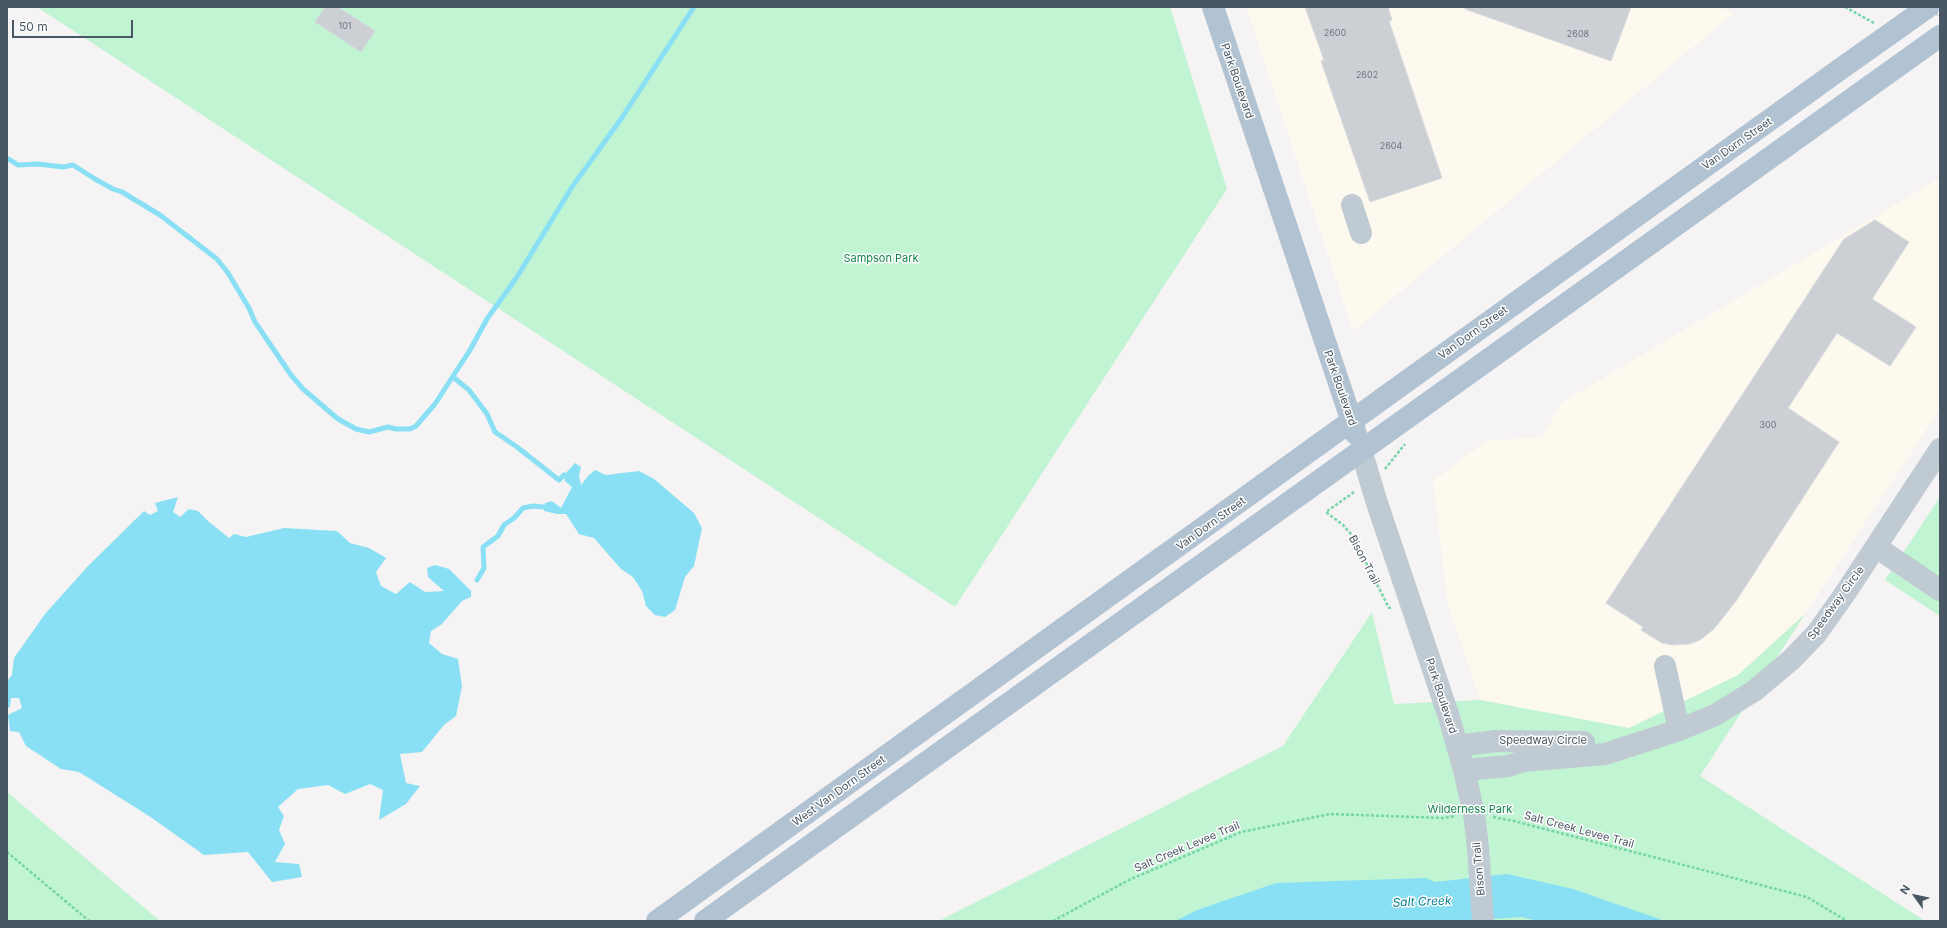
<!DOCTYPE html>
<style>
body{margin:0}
#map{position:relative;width:1947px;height:928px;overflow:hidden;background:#f5f3f3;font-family:Inter,sans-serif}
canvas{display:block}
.frame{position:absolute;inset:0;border:8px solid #485763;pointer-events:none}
.north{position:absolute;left:1895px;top:876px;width:40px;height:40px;-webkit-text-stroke:3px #fff;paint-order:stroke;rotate:303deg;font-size:11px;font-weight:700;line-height:16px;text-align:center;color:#485763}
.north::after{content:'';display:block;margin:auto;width:14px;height:18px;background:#485763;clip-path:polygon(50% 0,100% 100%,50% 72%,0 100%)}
.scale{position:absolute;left:12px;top:20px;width:121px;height:18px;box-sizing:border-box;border:2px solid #485763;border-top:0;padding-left:5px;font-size:12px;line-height:14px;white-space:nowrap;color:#485763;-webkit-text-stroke:3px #fff;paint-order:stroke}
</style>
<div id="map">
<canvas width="1947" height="928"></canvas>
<div class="frame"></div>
<div class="north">N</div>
<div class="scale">50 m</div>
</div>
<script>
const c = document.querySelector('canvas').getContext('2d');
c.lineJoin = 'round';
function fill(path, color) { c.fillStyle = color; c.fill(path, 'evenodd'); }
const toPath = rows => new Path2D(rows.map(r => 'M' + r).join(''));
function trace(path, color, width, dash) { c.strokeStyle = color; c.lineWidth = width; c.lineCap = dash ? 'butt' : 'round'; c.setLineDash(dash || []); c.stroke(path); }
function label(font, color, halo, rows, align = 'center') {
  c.font = font + ' Inter,sans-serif'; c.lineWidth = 3; c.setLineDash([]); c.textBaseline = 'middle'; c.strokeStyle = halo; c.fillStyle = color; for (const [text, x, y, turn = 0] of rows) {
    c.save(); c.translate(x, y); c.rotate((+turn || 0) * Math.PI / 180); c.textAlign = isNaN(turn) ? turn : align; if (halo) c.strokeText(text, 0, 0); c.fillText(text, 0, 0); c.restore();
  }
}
fill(toPath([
 [1246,7,1718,7,1734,13,1353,331],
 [1940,178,1940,409,1805,614,1738,675,1629,728,1480,700,1448,606,1433,481,1486,441,1542,437,1561,403]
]), '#fef9ee');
fill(toPath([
 [37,7,1170,7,1227,189,955,607],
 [1940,497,1940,616,1885,580],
 [1372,612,1394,704,1480,700,1629,728,1738,675,1805,614,1700,776,1925,921,939,921,1283,746],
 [7,792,160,921,7,921]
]), '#c0f4d3');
fill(toPath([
 [575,463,581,467,579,476,581,485,588,476,595,470,606,475,639,471,654,479,694,513,702,528,694,566,685,577,675,610,665,617,655,615,646,606,642,591,633,577,621,569,594,538,579,534,566,514,557,514,544,511,545,503,552,501,561,508,572,487,565,481,564,475],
 [178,497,173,512,180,517,189,509,198,511,209,522,229,538,234,534,246,537,284,528,337,531,350,543,369,548,386,558,376,572,381,586,396,594,410,582,425,592,444,591,428,577,427,568,435,565,449,569,471,591,471,597,462,601,442,624,431,631,429,643,442,654,458,659,462,686,456,716,444,725,422,752,400,754,406,783,420,786,406,804,379,820,383,790,370,784,345,794,328,785,298,789,278,807,284,816,279,830,285,844,275,862,299,864,302,877,272,882,248,852,204,855,149,816,79,772,61,769,26,746,19,732,10,731,8,715,22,708,19,698,11,698,10,707,7,708,7,681,12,675,14,658,45,614,87,567,144,511,150,515,158,511,155,503],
 [1507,874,1573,889,1665,921,1537,921,1522,917,1462,921,1175,921,1197,910,1276,883,1426,878,1435,882]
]), '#89e0f5');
trace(toPath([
 [7,158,18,165,38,164,63,167,73,165,95,179,113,189,122,192,160,215,217,259,228,273,249,308,255,322,291,375,303,389,338,419,356,429,369,432,388,427,396,429,410,429,416,426,435,404,470,350,487,319,517,277,572,187,621,119,694,7],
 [453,377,469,390,487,414,495,432,517,447,559,480,564,475],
 [477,580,484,568,483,547,498,536,504,525,514,518,523,508,533,506,544,507]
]), '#89e0f5', 5);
const building = toPath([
 [325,7,338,7,375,31,361,52,315,22,325,7],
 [1305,7,1388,7,1392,20,1389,21,1442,178,1370,202,1321,61,1324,60,1305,7],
 [1465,7,1631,7,1611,61,1465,9,1465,7],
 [1875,220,1909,242,1872,299,1916,327,1890,366,1837,333,1788,408,1839,442,1736,601,1714,629,1700,640,1689,644,1673,645,1662,643,1641,630,1643,627,1606,603,1844,239,1875,220]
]);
fill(building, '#ccd0d5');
trace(building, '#d6d9de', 1);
trace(toPath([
 [1845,7,1874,23],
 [1385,469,1405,444],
 [1354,492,1326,512,1343,525,1352,535,1389,608,1392,607],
 [1493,817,1514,821,1807,897,1847,921],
 [7,852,89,921],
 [1053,921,1129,880,1241,832,1330,814,1443,818,1456,816]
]), '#74d6a4', 2.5, [3, 2]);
trace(toPath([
 [1352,205,1361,233],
 [1361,450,1377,503,1449,717,1464,770,1474,814,1478,847,1483,921],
 [1876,547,1940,590],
 [1665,666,1679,730],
 [1457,746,1496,741,1584,742],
 [1464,770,1509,766,1523,761,1605,754,1679,730,1715,715,1754,691,1791,660,1817,633,1846,592,1940,449]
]), '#c0cad3', 22);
trace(toPath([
 [1213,7,1356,434],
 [657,921,1839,70],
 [705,921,1870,86]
]), '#b1c3d3', 22);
const rail = toPath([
 [1921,7,1940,14]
]);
trace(rail, '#b4b8be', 4.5);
trace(rail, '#fff', 3, [9]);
trace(toPath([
 [1839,70,1928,7],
 [1870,86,1940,36]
]), '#b1c3d3', 22);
label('9px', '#697580', null, [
 ["101",345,26],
 ["2600",1335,33],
 ["2608",1578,34],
 ["2602",1367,75],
 ["2604",1391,146],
 ["300",1768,425]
]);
label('11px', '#485763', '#fff', [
 ["Park Boulevard",1237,81,71],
 ["Van Dorn Street",1737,144,-35],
 ["Van Dorn Street",1473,333,-36],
 ["Park Boulevard",1340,388,71],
 ["Van Dorn Street",1211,524,-36],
 ["Bison Trail",1364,560,62],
 ["Speedway Circle",1836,603,-54],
 ["Park Boulevard",1441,696,72],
 ["Speedway Circle",1543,741],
 ["West Van Dorn Street",839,791,-36],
 ["Salt Creek Levee Trail",1579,830,15],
 ["Salt Creek Levee Trail",1187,847,-23],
 ["Bison Trail",1479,869,-95]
]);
label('11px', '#0f8849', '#fff', [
 ["Sampson Park",881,259],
 ["Wilderness Park",1470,810]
]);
label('italic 12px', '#037f9b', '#fff', [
 ["Salt Creek",1422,902,-2]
]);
</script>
